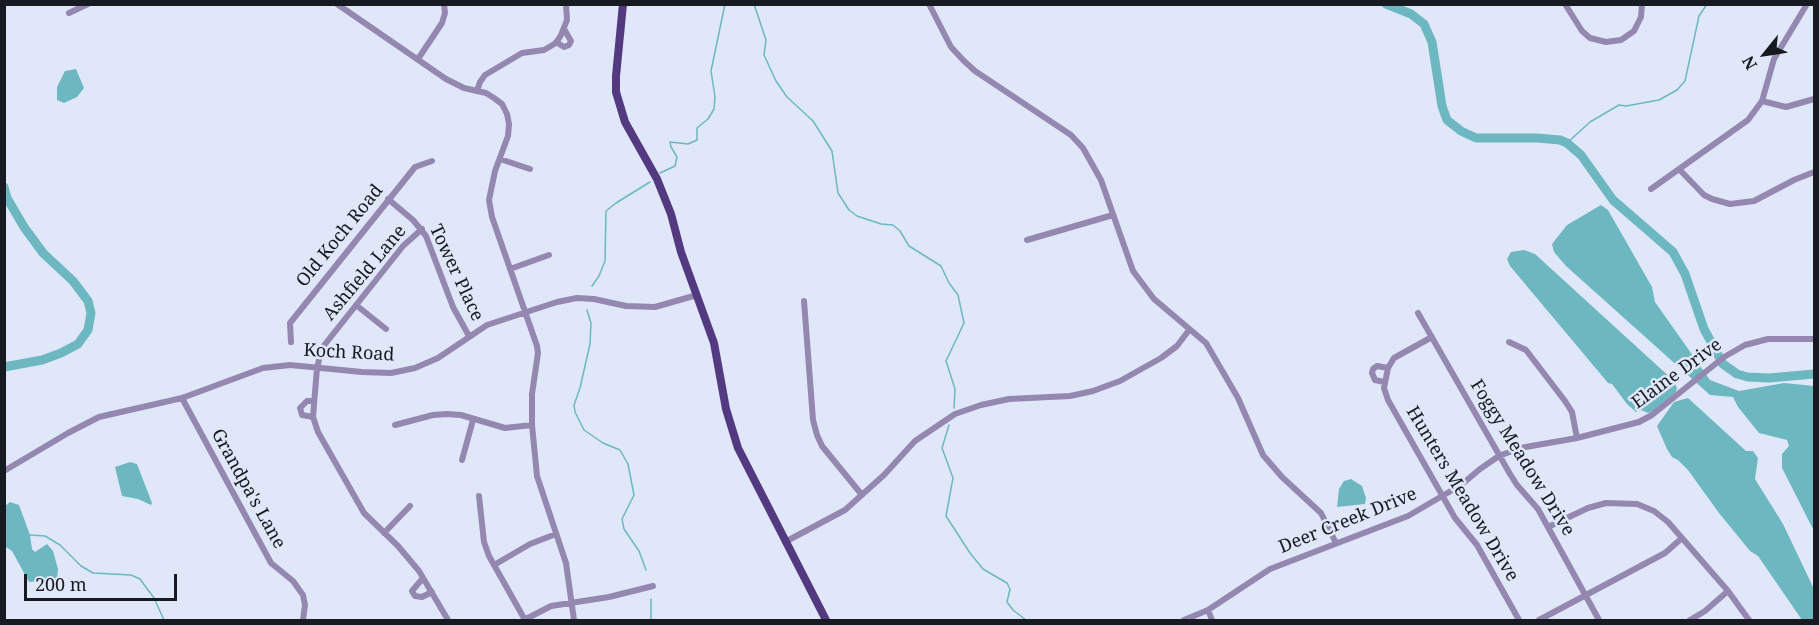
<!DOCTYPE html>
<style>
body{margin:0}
#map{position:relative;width:1819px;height:625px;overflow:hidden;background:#dfe7f9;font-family:"Noto Serif",serif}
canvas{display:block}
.frame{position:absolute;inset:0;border:6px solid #171a20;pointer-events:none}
.north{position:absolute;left:1735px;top:24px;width:60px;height:60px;-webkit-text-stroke:4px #dfe7f9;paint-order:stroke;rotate:240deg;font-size:16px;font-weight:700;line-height:24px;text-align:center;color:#171a20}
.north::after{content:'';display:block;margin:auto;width:21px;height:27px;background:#171a20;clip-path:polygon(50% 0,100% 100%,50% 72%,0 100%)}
.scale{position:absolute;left:24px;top:574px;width:153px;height:27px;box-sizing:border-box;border:3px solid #171a20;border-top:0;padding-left:8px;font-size:18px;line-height:21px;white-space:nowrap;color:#171a20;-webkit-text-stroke:4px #dfe7f9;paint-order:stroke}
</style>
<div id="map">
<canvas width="1819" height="625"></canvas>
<div class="frame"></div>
<div class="north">N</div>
<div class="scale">200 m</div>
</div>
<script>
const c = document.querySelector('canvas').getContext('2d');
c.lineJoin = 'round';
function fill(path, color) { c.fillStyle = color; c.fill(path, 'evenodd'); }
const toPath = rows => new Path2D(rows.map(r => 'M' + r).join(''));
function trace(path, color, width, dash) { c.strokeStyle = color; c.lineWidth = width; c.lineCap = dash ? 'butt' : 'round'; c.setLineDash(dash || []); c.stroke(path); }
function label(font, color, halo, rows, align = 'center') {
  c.font = font + ' "Noto Serif",serif'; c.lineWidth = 5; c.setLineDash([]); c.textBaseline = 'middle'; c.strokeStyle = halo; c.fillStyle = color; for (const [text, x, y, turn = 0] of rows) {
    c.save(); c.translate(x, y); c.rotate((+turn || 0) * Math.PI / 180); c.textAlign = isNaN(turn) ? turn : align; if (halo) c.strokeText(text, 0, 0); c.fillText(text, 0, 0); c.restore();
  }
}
fill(toPath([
 [76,69,84,88,77,97,64,103,57,100,57,87,65,71],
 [1601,205,1608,210,1652,287,1655,302,1710,380,1739,391,1784,383,1814,386,1814,531,1782,468,1782,454,1789,446,1787,440,1759,433,1738,407,1733,397,1710,395,1566,266,1554,252,1552,244,1567,225],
 [1524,250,1535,254,1673,380,1677,388,1676,392,1655,410,1648,413,1641,410,1636,412,1627,404,1612,384,1608,383,1510,266,1507,259,1511,252],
 [1688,398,1746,451,1753,451,1758,458,1755,479,1783,524,1814,589,1814,620,1802,620,1758,556,1750,551,1719,513,1688,470,1678,460,1672,457,1667,449,1657,426,1674,402],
 [130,462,137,464,152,503,151,505,138,499,122,496,115,467],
 [1351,479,1362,486,1366,498,1365,504,1337,507,1339,489,1344,481],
 [10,502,19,505,30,535,32,549,35,552,47,544,53,551,58,569,57,579,29,582,12,551,6,547,5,548,5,506]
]), '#6db8c0');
trace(toPath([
 [754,4,766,40,764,55,776,81,787,97,813,121,832,151,838,193,849,210,857,216,881,224,893,225,900,231,909,246,941,266,949,283,958,295,964,323,946,361,955,389,954,408],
 [1567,143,1590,122,1619,105,1626,106,1659,100,1677,90,1685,81,1699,16,1707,4],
 [660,173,675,166,677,157,671,147,670,142,688,144,697,140,697,128,708,119,714,109,715,97,711,71,725,4],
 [592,286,599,276,605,261,606,211,616,203,650,182],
 [587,310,591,323,590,344,580,388,574,405,575,412,584,430,603,443,620,450,628,464,634,495,622,519,624,529,639,551,646,570],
 [949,425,942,448,953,478,946,516,970,553,983,569,1007,583,1010,589,1007,602,1013,610,1026,620],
 [30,535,45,536,60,545,81,566,93,573,131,575,140,579,154,598,164,620],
 [651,599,651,620]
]), '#6db8c0', 1.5);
trace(toPath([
 [1386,4,1411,14,1424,24,1432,42,1442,106,1447,120,1461,131,1476,138,1537,138,1560,140,1567,143,1581,155,1613,200,1673,252,1685,274,1704,329,1723,364,1737,374,1748,377,1769,378,1814,374],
 [4,187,7,198,24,227,43,253,73,281,88,301,91,313,88,330,78,344,61,353,42,360,4,367]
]), '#6db8c0', 9);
trace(toPath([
 [337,4,446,79,464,88,486,93,494,98,502,104,507,114,509,124,508,136,495,171,489,200,492,217,537,346,538,353,532,394,532,425,537,476,566,563,574,620],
 [929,4,951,47,963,60,975,71,1071,135,1083,148,1101,180,1133,271,1154,299,1206,343,1238,398,1263,455,1282,477,1321,513,1336,543],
 [1565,4,1582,31,1590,38,1606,42,1621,40,1634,31,1641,17,1642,4],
 [69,13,88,4],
 [556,42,564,47,569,45,571,41,564,29],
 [418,59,442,23,445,13,444,4],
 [477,91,480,82,485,75,522,53,544,50,556,43,561,35,567,20,566,4],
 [1762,101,1786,107,1814,99],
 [500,159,530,169],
 [1679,169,1704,195,1712,199,1730,204,1754,201,1794,180,1814,172],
 [1651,189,1748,120,1762,101,1774,59,1807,4],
 [388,199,413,220,426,236,453,307,469,336],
 [422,229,403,246,322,348,317,368,313,417,318,432,364,513,398,546,419,571,448,620],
 [1027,240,1113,215],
 [510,269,549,255],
 [804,301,813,420,817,435,822,446,862,495],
 [356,305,386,329],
 [1418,313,1510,474,1517,485,1538,509,1599,620],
 [1432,337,1394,358,1388,368,1384,388,1388,400,1455,518,1477,545,1519,620],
 [291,342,290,323,415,167,432,161],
 [1509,342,1526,350,1565,401,1572,412,1577,438],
 [1384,382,1375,380,1372,373,1373,369,1377,366,1388,368],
 [182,398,271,563,293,581,303,595,305,605,303,620],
 [313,417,302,415,300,408,307,401,314,401],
 [395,425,433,415,447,414,461,415,505,428,532,425],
 [462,460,473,420],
 [4,471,68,433,99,417,182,398,263,368,290,365,362,372,391,373,415,368,438,358,487,325,557,302,577,298,594,299,626,306,655,307,697,295],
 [479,496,484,542,489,556,525,620],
 [1548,527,1588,508,1606,503,1637,504,1654,511,1668,522,1682,538,1728,591,1749,620],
 [384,533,410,506],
 [785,542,845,510,884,475,915,441,955,414,981,405,1009,399,1070,396,1093,391,1120,381,1161,358,1177,346,1189,330],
 [494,565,530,544,556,534],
 [423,578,412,591,415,596,422,597,432,592],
 [1208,610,1212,620],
 [524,620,551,606,609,597,653,586],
 [1184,620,1208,610,1270,569,1408,516,1461,485,1480,469,1499,456,1520,448,1577,438,1639,422,1652,415,1724,357,1745,345,1768,339,1814,339],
 [1539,620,1665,553,1682,538],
 [1690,620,1705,611,1728,591]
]), '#9488b1', 6);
trace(toPath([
 [623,4,616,76,616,92,625,122,657,179,671,214,681,252,714,343,726,409,738,448,826,620]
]), '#53397f', 8);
label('18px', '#171a20', '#dfe7f9', [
 ["Old Koch Road",340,236,-51],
 ["Ashfield Lane",365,273,-50],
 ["Tower Place",456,273,65],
 ["Koch Road",349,353,3],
 ["Elaine Drive",1677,374,-36],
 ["Foggy Meadow Drive",1522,458,58],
 ["Grandpa's Lane",248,489,61],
 ["Hunters Meadow Drive",1462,494,59],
 ["Deer Creek Drive",1348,521,-22]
]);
</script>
